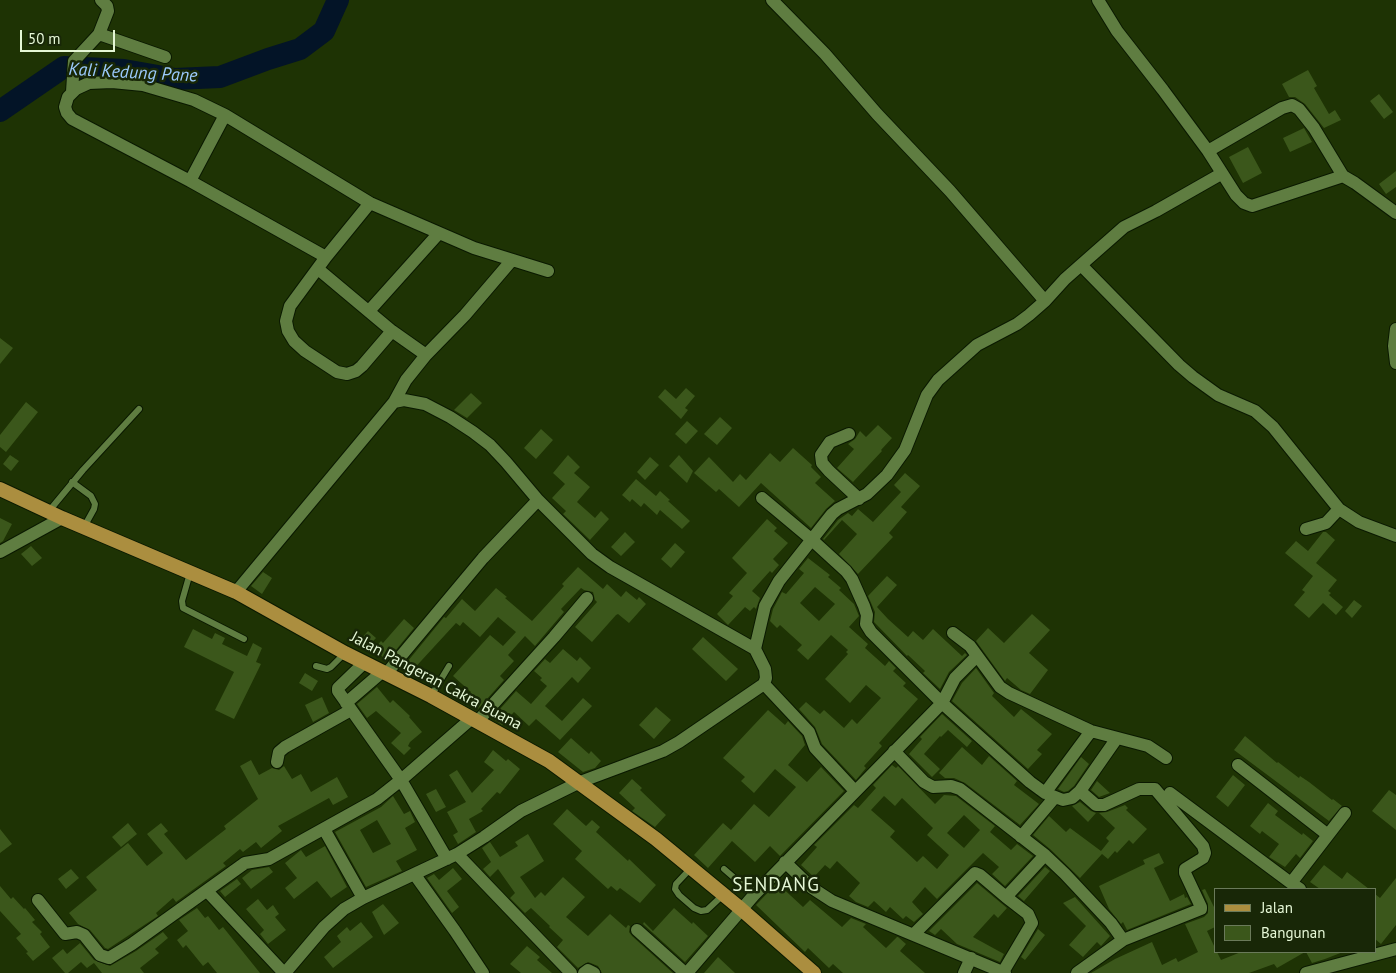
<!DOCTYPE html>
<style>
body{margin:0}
#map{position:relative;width:1396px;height:973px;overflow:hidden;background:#1e3304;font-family:"PT Sans",sans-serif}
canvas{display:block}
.legend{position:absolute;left:1214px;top:888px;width:162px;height:65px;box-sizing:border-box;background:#182707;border:1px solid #6a7a5a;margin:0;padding:6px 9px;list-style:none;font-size:15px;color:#e5f7d6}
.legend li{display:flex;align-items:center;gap:10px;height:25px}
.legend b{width:25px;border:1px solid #6a7a5a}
.scale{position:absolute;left:20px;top:30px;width:95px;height:22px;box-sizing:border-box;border:2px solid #e5f7d6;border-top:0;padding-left:6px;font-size:15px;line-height:18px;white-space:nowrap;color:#e5f7d6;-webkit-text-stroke:4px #182707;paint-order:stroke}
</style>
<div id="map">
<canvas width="1396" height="973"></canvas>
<ul class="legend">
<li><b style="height:6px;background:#ab8e3f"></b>Jalan</li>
<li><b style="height:14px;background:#3b571b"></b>Bangunan</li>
</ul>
<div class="scale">50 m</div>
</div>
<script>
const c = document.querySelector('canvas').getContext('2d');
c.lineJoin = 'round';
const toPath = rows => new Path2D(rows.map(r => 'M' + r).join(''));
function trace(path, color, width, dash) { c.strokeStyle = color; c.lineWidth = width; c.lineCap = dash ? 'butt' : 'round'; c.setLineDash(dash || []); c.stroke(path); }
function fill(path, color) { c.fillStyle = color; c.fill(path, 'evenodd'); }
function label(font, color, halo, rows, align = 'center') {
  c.font = font + ' "PT Sans",sans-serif'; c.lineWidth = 5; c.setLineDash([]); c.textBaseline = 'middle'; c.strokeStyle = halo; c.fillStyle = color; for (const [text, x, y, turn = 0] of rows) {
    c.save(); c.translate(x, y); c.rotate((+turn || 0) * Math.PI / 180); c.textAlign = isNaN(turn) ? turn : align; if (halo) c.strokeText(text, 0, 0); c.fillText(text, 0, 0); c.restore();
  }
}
trace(toPath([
 [0,111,64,67,124,70,175,79,220,77,268,59,300,49,324,31,338,0]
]), '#031427', 22);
fill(toPath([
 [1308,70,1317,86,1314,88,1329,114,1335,110,1341,120,1324,128,1305,104,1295,97,1289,97,1282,84],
 [1379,94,1393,112,1384,119,1370,101],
 [1304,128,1312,142,1290,152,1283,138],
 [1248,147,1262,173,1243,183,1229,157],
 [1396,171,1396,187,1386,194,1379,184],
 [0,338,13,348,0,364],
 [686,388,695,396,685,408,688,410,681,419,658,397,665,389,676,399],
 [471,393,482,403,467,418,454,410],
 [26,402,38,412,6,452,0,447,0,435],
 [720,417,732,428,717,445,704,434],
 [687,421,698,431,686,444,675,434],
 [878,425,892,438,881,450,882,451,853,482,837,468,854,449,848,444,855,439,860,431,866,437],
 [541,429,553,440,536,459,524,448],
 [793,448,812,465,811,467,821,477,815,483,835,501,826,509,811,528,761,483,739,507,719,489,716,492,694,473,709,457,733,482,740,474,746,480,770,453,780,462],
 [10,455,19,461,11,471,3,464],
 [568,455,580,467,574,473,590,487,577,502,595,518,601,511,609,519,590,540,563,514,566,511,552,498,565,484,553,473],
 [679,455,693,471,687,483,669,466],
 [650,457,659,465,645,480,637,472],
 [905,473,920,486,901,507,907,512,889,533,893,537,858,574,839,554,857,534,842,520,824,540,823,539,838,520,848,513,852,516,858,509,873,522,901,492,894,485],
 [636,479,656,496,660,491,670,500,668,501,690,521,682,529,660,510,657,515,644,503,641,507,632,499,630,502,622,495],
 [0,518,12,524,3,541,0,543],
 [767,519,777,528,774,531,788,543,773,559,779,565,772,573,770,571,752,591,760,598,756,609,754,607,750,611,745,607,728,625,717,614,733,596,729,593,747,573,732,558],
 [625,532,635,542,621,556,611,547],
 [1323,532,1326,532,1335,540,1316,563,1337,580,1328,591,1331,593,1329,595,1343,607,1336,615,1323,603,1309,618,1294,605,1305,592,1302,590,1313,576,1285,553,1296,541,1308,551],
 [675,543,685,552,671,568,661,559],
 [31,546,42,558,32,566,21,554],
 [808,558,830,575,828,577,841,588,839,590,854,604,859,616,849,627,868,644,865,648,885,666,889,661,896,668,893,671,906,683,903,686,918,699,879,743,882,746,864,766,866,768,856,780,822,744,815,727,799,709,806,702,820,714,824,710,844,728,852,719,857,724,881,698,866,685,850,703,825,679,848,654,846,652,848,650,831,635,808,660,797,650,802,645,780,625,777,628,770,621,773,609,782,592,786,594,804,573,799,569],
 [815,587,835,604,819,621,800,603],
 [578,567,603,589,607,584,621,597,626,591,637,600,639,597,646,604,629,623,618,614,616,615,592,642,575,627,597,602,595,600,593,592,584,590,581,588,561,609,564,612,535,646,525,636,508,655,514,661,500,676,504,680,478,709,465,698,471,692,453,676,490,635,503,646,516,632,498,617,480,637,463,622,460,626,456,623,410,673,403,667,444,617,446,618,462,599,475,611,496,588,507,597,505,598,532,621,564,586,562,584],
 [263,572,272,578,262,594,251,586],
 [887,576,897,585,877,607,888,619,908,637,913,631,923,640,933,629,962,656,965,653,967,655,949,672,940,689,923,673,925,671,908,655,907,656,874,622,875,612,868,596],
 [1354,600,1362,606,1352,618,1345,611],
 [1032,614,1050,630,1029,653,1048,670,1030,694,1021,690,1007,678,1005,681,976,641,988,628,1004,643],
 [404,619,414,628,391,656,388,654,384,658,374,649,381,641,383,643],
 [193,629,212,639,215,633,225,638,222,644,247,656,253,643,262,648,256,662,261,664,234,719,215,710,234,672,184,647],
 [368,631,376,638,366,649,358,642],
 [703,637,738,669,726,681,692,649],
 [563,649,577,661,580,657,591,668,578,683,572,677,545,706,562,721,583,698,592,706,560,740,536,719,529,726,514,712,502,725,492,718,516,691,531,704,547,686,540,680,542,678,534,671,545,659,550,663],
 [976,668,994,693,992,696,1014,717,1021,709,1052,734,1037,750,1042,754,1028,769,952,701,962,683],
 [305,673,318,681,312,691,299,683],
 [377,687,390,703,393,700,410,716,409,717,422,732,410,742,408,746,411,748,404,755,391,743,401,733,376,711,367,718,357,704],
 [322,697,329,713,313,722,305,705],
 [656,707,671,720,654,739,639,725],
 [768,710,785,725,788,721,802,736,805,745,788,765,807,782,821,767,844,791,780,856,770,846,755,862,732,841,708,868,694,855,723,823,731,830,754,804,769,817,796,787,775,769,754,793,741,781,745,777,723,758],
 [942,714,972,741,967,747,948,730,941,737,940,736,924,754,940,769,932,777,909,754,922,739,920,737],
 [1245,736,1277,763,1278,762,1299,778,1300,776,1309,782,1332,800,1333,799,1342,806,1329,821,1234,750],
 [571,738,589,754,591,751,601,761,595,768,583,772,558,752],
 [962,747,982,765,989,756,1017,781,1014,785,1039,804,1020,825,965,783,954,778,945,778,939,773],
 [493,750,506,761,508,759,520,769,500,794,497,792,481,809,483,811,469,819,476,832,458,844,453,835,458,832,447,812,466,802,449,775,457,770,472,793,494,770,484,762],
 [1081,757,1089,764,1074,786,1068,791,1064,792,1058,789],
 [251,760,259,775,272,768,279,770,284,766,292,779,301,774,311,792,337,777,348,797,333,805,329,798,278,826,282,831,261,848,256,842,243,852,240,849,223,863,226,866,176,902,173,898,156,913,158,916,108,949,105,948,90,930,78,924,69,913,97,890,86,877,128,843,147,866,163,853,147,834,161,823,168,831,164,834,186,860,226,829,224,826,258,799,240,766],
 [892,765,896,768,898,766,935,804,944,795,956,796,995,826,990,832,1011,850,1017,844,1033,856,1005,886,992,874,999,867,983,853,937,899,925,887,912,902,923,914,914,922,906,916,903,919,890,907,886,912,874,901,868,907,856,902,849,896,860,883,837,861,830,869,825,865,814,877,801,865,817,847,814,845,854,805,858,808,876,788,873,785],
 [884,796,895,806,902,798,933,828,927,835,949,855,937,869,923,856,917,862,890,837,895,831,871,810],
 [964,815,980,830,964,848,947,833],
 [1233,775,1245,785,1228,807,1216,797],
 [632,779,642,788,640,790,666,815,655,827,632,811,635,808,619,793],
 [1097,781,1110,793,1099,797,1091,790],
 [436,789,446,807,436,812,426,794],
 [1389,790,1396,795,1396,830,1372,811],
 [393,796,404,814,410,811,415,822,405,828,417,850,396,861,402,871,366,887,335,832,381,807],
 [377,820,391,844,373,853,360,830],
 [1080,802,1091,811,1096,813,1088,822,1072,806],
 [1268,803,1278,811,1275,815,1302,835,1303,833,1313,841,1300,858,1296,854,1285,867,1269,857,1279,844,1262,831,1260,834,1250,826],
 [1125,805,1128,808,1126,810,1147,829,1133,844,1129,840,1117,853,1115,851,1108,859,1102,854,1080,878,1050,849,1033,835,1049,816,1066,832,1070,828,1101,851,1109,841,1106,838,1115,828,1099,813,1107,812],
 [567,809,586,826,592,820,600,827,596,832,628,861,629,859,656,885,640,903,620,888,617,891,611,886,608,889,575,859,582,851,553,824],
 [128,823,137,834,121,847,112,837],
 [0,829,12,844,0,853],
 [528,834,544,861,520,877,535,898,541,892,545,896,563,877,585,897,566,917,588,936,610,914,626,928,628,925,630,926,629,932,632,936,673,973,602,973,598,966,588,962,578,968,557,947,563,940,549,927,550,926,531,908,525,913,510,898,515,893,498,869,490,877,483,869,491,862,482,848,490,842,500,857,518,846,515,842],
 [325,846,347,887,331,898,317,881,294,899,285,888,297,878,285,863,301,850,306,857],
 [1159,853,1164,863,1154,868,1170,901,1184,894,1185,898,1187,897,1191,904,1127,930,1123,922,1121,924,1109,909,1099,886,1145,864,1143,860],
 [1324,865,1342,879,1347,872,1369,889,1320,889,1310,882],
 [269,867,273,872,251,889,242,878,252,870],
 [1045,867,1050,871,1024,901,1018,896],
 [453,868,462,879,447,891,459,907,452,913,427,878,434,874,439,880],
 [71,869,79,878,66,889,58,879],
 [1396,878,1396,925,1381,944,1375,939,1375,894,1380,898],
 [237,879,241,884,225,897,220,891],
 [777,883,803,907,810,900,842,927,851,918,866,924,863,927,886,948,897,937,898,937,906,944,900,951,925,973,843,973,833,964,829,968,808,948,805,952,756,905],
 [977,883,1007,908,998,918,994,914,973,937,1004,954,1000,962,957,944,941,929,935,935,929,931],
 [0,886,11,899,13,897,24,909,25,908,35,920,32,922,42,932,40,934,50,947,33,961,26,953,28,952,16,938,21,934,0,911],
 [1205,889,1215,909,1215,927,1207,931,1215,948,1215,952,1217,952,1221,960,1241,952,1305,952,1277,968,1274,964,1249,973,1091,973,1115,959,1152,942,1162,965,1176,958,1178,962,1198,952,1185,924,1204,917,1208,913,1208,904,1202,890],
 [1075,897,1110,936,1101,946,1097,942,1083,957,1069,945,1086,926,1063,903],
 [258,899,267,910,273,905,279,914,275,917,286,930,268,944,260,934,264,930,246,909],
 [383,904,399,923,384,935,372,912],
 [197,908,205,918,208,916,219,930,223,927,260,973,217,973,208,962,203,966,186,945,183,948,177,940,188,931,179,920],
 [674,908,692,924,693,922,708,936,685,962,643,924,644,922,653,931],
 [361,922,373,937,333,968,324,957,341,942,337,936,347,927,350,931],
 [1038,929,1045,935,1025,960,1021,957],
 [163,932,168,938,155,949,159,953,140,968,144,973,102,973,94,963,87,968,81,962,68,973,65,973,52,958,63,949,67,954,80,943,94,960,110,966,136,951],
 [527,946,540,957,537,960,552,973,521,973,510,964],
 [1306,952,1343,952,1325,959,1312,963],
 [718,957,735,973,704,973]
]), '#3b571b');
const service = toPath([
 [72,482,91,496,95,504,94,509,84,527],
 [49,511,83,470,139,409],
 [190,573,182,601,183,608,244,639],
 [316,666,327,669,331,667,345,653],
 [431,696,449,666],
 [691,868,676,884,675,889,679,895,694,908,701,911,707,910,723,895],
 [724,869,754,895]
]);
const minor = toPath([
 [772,0,825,54,877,114,950,191,1045,301],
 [1098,0,1117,31,1163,90,1208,151,1236,195,1244,203,1252,206,1343,176,1355,183,1396,213],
 [99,34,108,11,107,6,101,0],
 [72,92,74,61,99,34,165,57],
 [1208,151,1282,108,1292,105,1299,109,1314,128,1343,176],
 [190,181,225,115],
 [370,203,326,257,290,306,286,321,288,331,294,341,305,351,337,372,347,374,356,371,362,366,392,331],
 [326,257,190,181,72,119,67,113,65,107,68,97,76,89,89,83,112,82,143,85,194,100,225,115,370,203,474,248,548,271],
 [1081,265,1179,365,1193,377,1218,395,1255,411,1273,427,1339,509,1359,522,1396,536],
 [318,269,392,331,426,355],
 [369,311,439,233],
 [1396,329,1394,346,1396,363],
 [394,402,404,400,425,404,450,417,473,432,490,445,506,462,538,500],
 [849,434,830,442,821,455,822,463,829,471,859,499],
 [762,498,811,539,846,571,852,579,864,606,867,615,866,624,871,632,942,703,1030,782,1045,793,1063,800,1072,798,1080,791,1096,805,1104,805,1139,789,1155,789,1203,846,1205,853,1203,858,1185,869,1185,873,1201,907,1201,909,1123,940,1077,973],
 [1306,529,1326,523,1339,509],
 [0,552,62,518],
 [236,592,394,402,406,380,426,355,465,315,512,260],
 [953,633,970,646,1000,687,1009,693,1091,731,1148,746,1166,758],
 [755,649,765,606,779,581,832,514,838,509,867,494,887,475,905,450,927,395,938,380,977,345,1017,324,1029,315,1045,301,1065,279,1124,227,1156,211,1221,174],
 [364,663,338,688,338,691,401,780,447,859],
 [764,684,809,732,815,748,855,791],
 [346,703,382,672],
 [477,722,554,637,587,598],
 [894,751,924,782,933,787,951,786,960,789,1045,855,1065,874,1111,923,1123,940],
 [277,762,279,752,285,747,351,710],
 [1238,765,1328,835],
 [1080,791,1117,738],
 [1045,793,1091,731],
 [1170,793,1291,883],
 [324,829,363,898],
 [1021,837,1055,797],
 [457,854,571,973],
 [785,862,812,888,832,901,1005,973],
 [415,875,455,931,483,973],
 [1300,889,1291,883,1345,813],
 [207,891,284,973],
 [38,900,65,934,77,932,84,935,100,955,109,958,132,944,245,863,269,859,377,799,401,780,471,719],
 [637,930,685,973],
 [914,934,975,873,980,875,1006,897],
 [1003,972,1032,923,1028,914,1006,897,1045,855],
 [285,973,324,927,344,909,363,898,457,854,484,837,521,811,580,782,663,751,679,742,764,684,766,678,765,669,755,649,610,567,592,554,538,500,483,558,386,674],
 [584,973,588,970,594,973],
 [687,973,754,895,942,703,955,678,977,656],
 [964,973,971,958],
 [1306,973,1396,949]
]);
const primary = toPath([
 [0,489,62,518,236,592,345,653,431,696,549,761,656,839,741,909,814,973]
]);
trace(service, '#0a1900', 8);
trace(minor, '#0a1900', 14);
trace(primary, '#0a1900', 16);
trace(service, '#5f7d41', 6);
trace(minor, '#5f7d41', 12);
trace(primary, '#ab8e3f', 14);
label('16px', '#e5f7d6', '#182707', [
 ["Jalan Pangeran Cakra Buana",436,681,28]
]);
label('italic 18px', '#9bc9fb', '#182707', [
 ["Kali Kedung Pane",133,73,3]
]);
c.letterSpacing = '1px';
label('19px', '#e5f7d6', '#182707', [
 ["SENDANG",776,886]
]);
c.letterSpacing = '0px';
</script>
